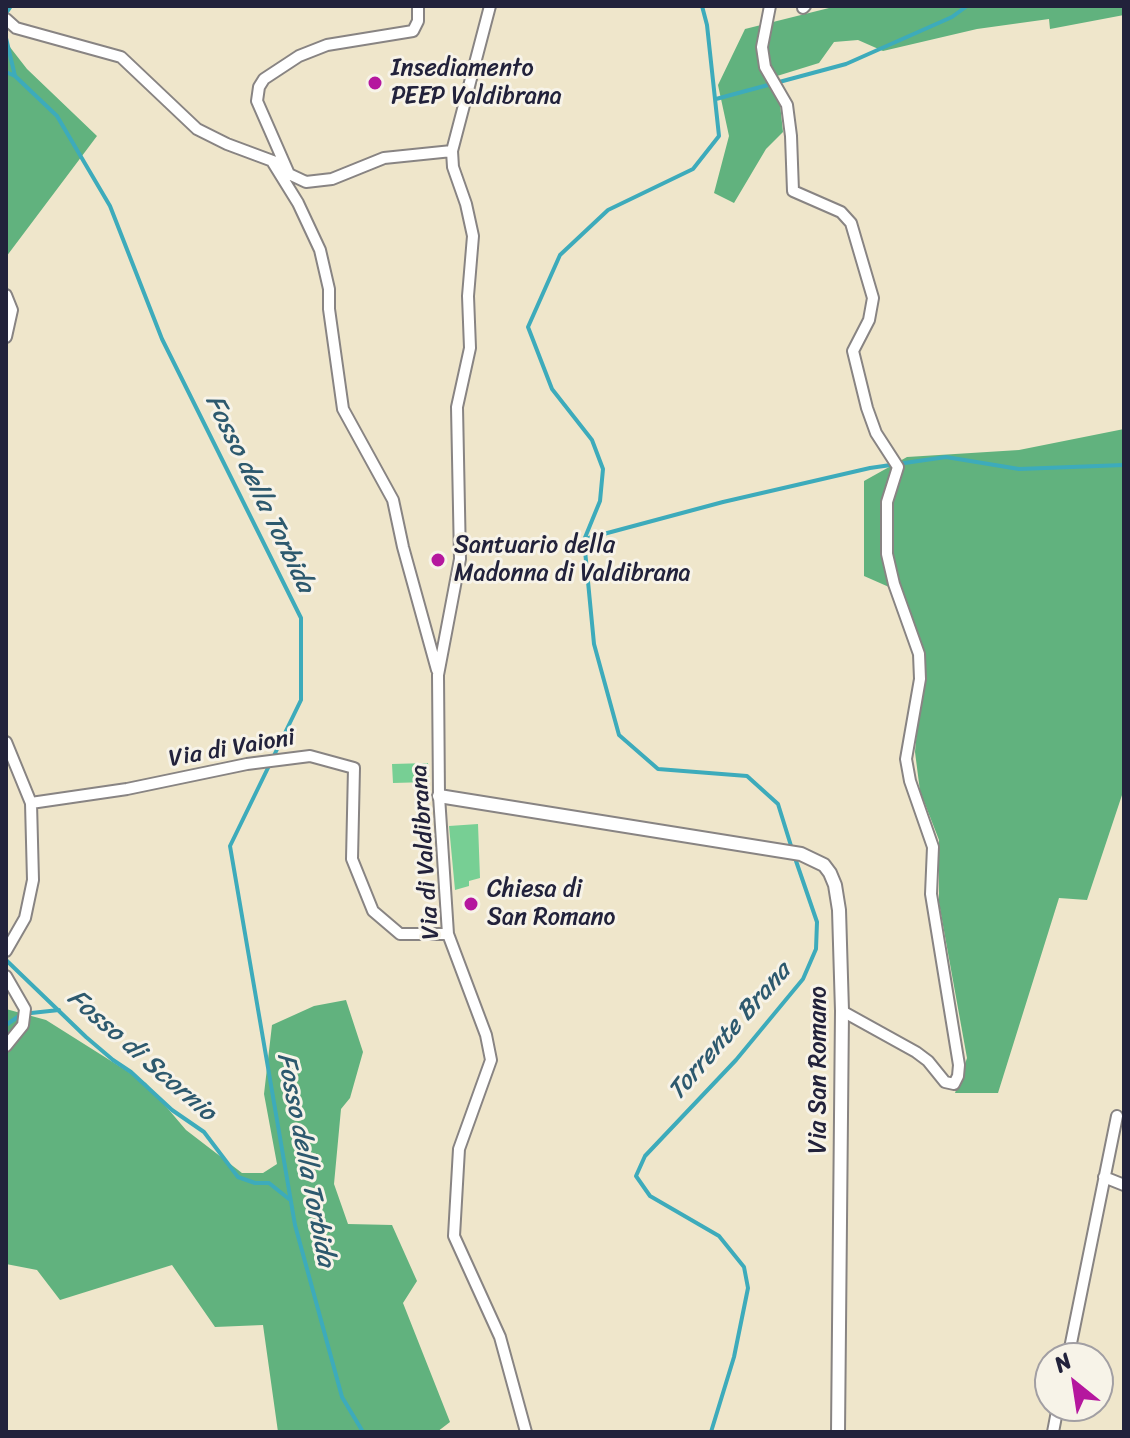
<!DOCTYPE html>
<style>
body{margin:0}
#map{position:relative;width:1130px;height:1438px;overflow:hidden;background:#efe6cb;font-family:Sriracha,sans-serif}
canvas{display:block}
.frame{position:absolute;inset:0;border:8px solid #22223b;pointer-events:none}
.north{position:absolute;left:1034px;top:1342px;width:80px;height:80px;box-sizing:border-box;background:#f7f3e8;border:2px solid #a29fa3;border-radius:50%;rotate:330deg;font-size:22px;font-weight:700;line-height:32px;text-align:center;color:#22223b}
.north::after{content:'';display:block;margin:auto;width:28px;height:36px;background:#b5179e;clip-path:polygon(50% 0,100% 100%,50% 72%,0 100%)}
</style>
<div id="map">
<canvas width="1130" height="1438"></canvas>
<div class="frame"></div>
<div class="north">N</div>
</div>
<script>
const c = document.querySelector('canvas').getContext('2d');
c.lineJoin = 'round';
function fill(path, color) { c.fillStyle = color; c.fill(path, 'evenodd'); }
const toPath = rows => new Path2D(rows.map(r => 'M' + r).join(''));
function trace(path, color, width, dash) { c.strokeStyle = color; c.lineWidth = width; c.lineCap = dash ? 'butt' : 'round'; c.setLineDash(dash || []); c.stroke(path); }
function label(font, color, halo, rows, align = 'center') {
  c.font = font + ' Sriracha,sans-serif'; c.lineWidth = 6; c.setLineDash([]); c.textBaseline = 'middle'; c.strokeStyle = halo; c.fillStyle = color; for (const [text, x, y, turn = 0] of rows) {
    c.save(); c.translate(x, y); c.rotate((+turn || 0) * Math.PI / 180); c.textAlign = isNaN(turn) ? turn : align; if (halo) c.strokeText(text, 0, 0); c.fillText(text, 0, 0); c.restore();
  }
}
fill(toPath([
 [428,763,429,782,393,783,392,764],
 [478,824,480,878,469,881,469,886,455,890,449,826]
]), '#77cf94');
fill(toPath([
 [837,6,1124,6,1124,15,1050,29,1049,19,977,29,883,51,858,40,834,42,819,63,777,76,783,132,766,149,734,203,714,193,729,136,718,85,745,29],
 [6,42,27,69,97,136,6,257],
 [1124,429,1124,789,1087,900,1059,898,998,1093,955,1093,967,1058,939,903,939,840,920,791,915,752,923,658,905,601,889,587,864,576,864,481,907,457,1019,450],
 [346,1000,363,1052,350,1098,341,1109,334,1184,348,1224,392,1225,417,1281,403,1303,450,1422,437,1432,278,1432,263,1325,215,1327,172,1265,60,1300,37,1270,6,1264,6,1009,46,1020,146,1083,186,1130,242,1173,263,1173,277,1164,264,1094,272,1025,314,1006]
]), '#61b27e');
trace(toPath([
 [702,6,707,25,719,136,693,169,608,210,560,255,528,327,552,389,592,440,603,469,600,501,584,540,594,644,619,735,658,769,747,776,778,804,792,849],
 [6,28,7,12,11,6],
 [6,38,15,76],
 [6,72,15,76,57,116,110,206,162,339,301,618,301,700,230,846,295,1225,342,1397,363,1432],
 [716,99,846,64,952,17,967,6],
 [585,539,723,502,870,468,946,457,1019,469,1124,465],
 [6,960,86,1037,113,1060,131,1072,172,1110,204,1132,238,1177,255,1183,269,1183,289,1199],
 [6,1025,22,1014,59,1010],
 [711,1432,734,1357,748,1288,744,1267,719,1236,650,1196,636,1176,645,1156,736,1060,803,979,816,949,817,922,795,858]
]), '#3dabbb', 4);
const minor = toPath([
 [418,6,418,21,413,31,327,45,299,56,264,79,259,87,257,101,289,174,306,182,332,179,384,158,452,151],
 [490,6,452,151,453,167,466,204,473,236,468,296,470,348,457,407,460,559,438,675,439,796,448,934,486,1035,491,1060,459,1149,454,1236,500,1337,526,1432],
 [770,6,762,47,765,67,787,105,791,136,793,191,841,212,851,223,873,298,869,320,853,351,867,408,876,433,898,467,887,502,887,554,894,584,919,654,920,679,906,759,910,781,933,847,931,894,959,1065,958,1076,954,1084,945,1082,928,1061,916,1052,842,1011],
 [803,8,805,6],
 [6,19,16,28,121,57,197,129,227,144,278,163],
 [272,161,298,203,320,250,329,289,329,309,343,409,393,500,403,547,437,670],
 [6,295,12,310,6,337],
 [6,742,31,803],
 [6,951,25,918,33,880,31,803,127,789,247,764,310,756,354,768,352,859,373,911,400,934,448,934],
 [6,976,25,1009,23,1025,6,1046],
 [1104,1177,1124,1185],
 [1068,1358,1117,1116],
 [1053,1432,1058,1406]
]);
const tertiary = toPath([
 [439,796,801,854,824,865,830,873,835,885,839,910,842,1011,838,1432]
]);
trace(minor, '#888483', 14);
trace(tertiary, '#888483', 16);
trace(minor, '#fff', 10);
trace(tertiary, '#fff', 12);
for (const [x, y, r, color] of [
 [375,83,8,"#b5179e"],
 [438,560,8,"#b5179e"],
 [471,904,8,"#b5179e"]
]) { const dot = new Path2D(); dot.arc(x, y, r, 0, 2 * Math.PI); c.fillStyle = color; c.fill(dot); trace(dot, '#f7f3e8', 3); }
label('24px', '#22223b', '#f7f3e8', [
 ["Insediamento",391,69],
 ["PEEP Valdibrana",391,97],
 ["Santuario della",454,546],
 ["Madonna di Valdibrana",454,574],
 ["Chiesa di",487,890],
 ["San Romano",487,918]
], 'left');
label('24px', '#22223b', '#f7f3e8', [
 ["Via di Vaioni",232,749,-10],
 ["Via di Valdibrana",426,852,-94],
 ["Via San Romano",819,1070,-90]
]);
label('italic 26px', '#2d596e', '#f7f3e8', [
 ["Fosso della Torbida",259,494,64],
 ["Torrente Brana",730,1032,-49],
 ["Fosso di Scornio",141,1056,41],
 ["Fosso della Torbida",305,1160,79]
]);
</script>
